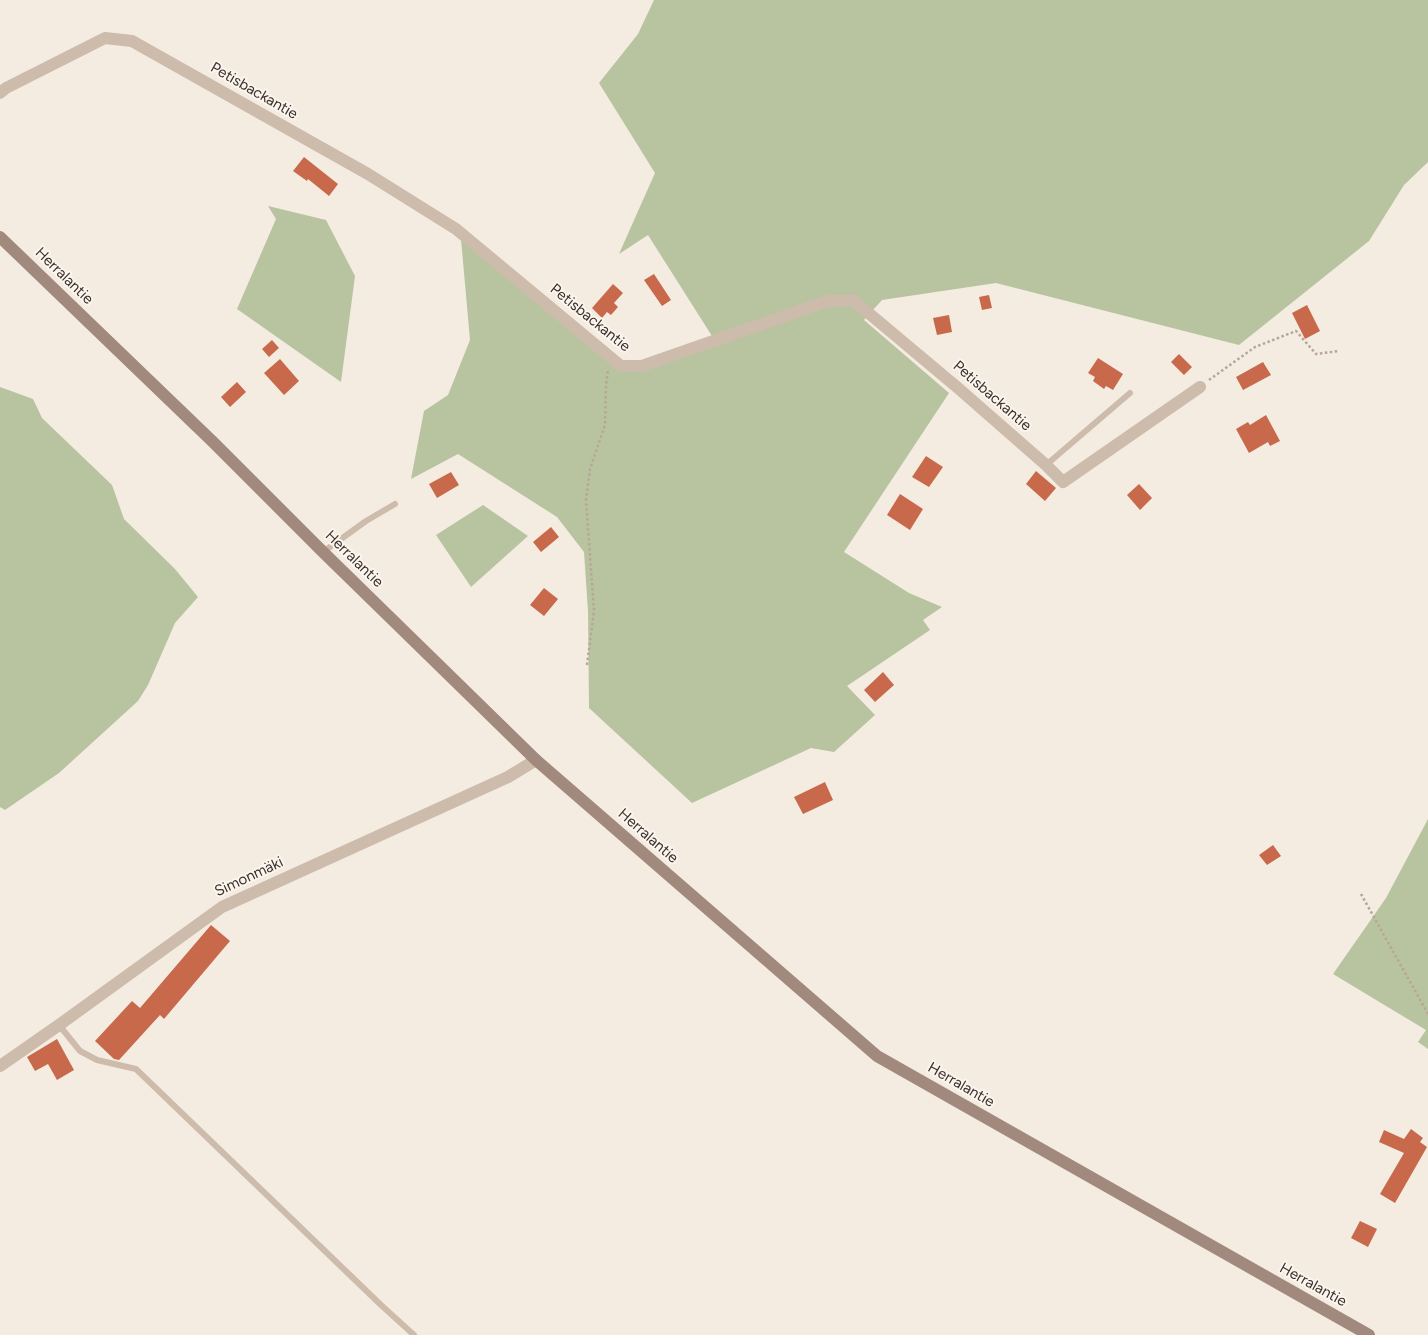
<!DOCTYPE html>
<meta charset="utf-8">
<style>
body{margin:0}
canvas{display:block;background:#f4ebe1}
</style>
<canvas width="1428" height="1335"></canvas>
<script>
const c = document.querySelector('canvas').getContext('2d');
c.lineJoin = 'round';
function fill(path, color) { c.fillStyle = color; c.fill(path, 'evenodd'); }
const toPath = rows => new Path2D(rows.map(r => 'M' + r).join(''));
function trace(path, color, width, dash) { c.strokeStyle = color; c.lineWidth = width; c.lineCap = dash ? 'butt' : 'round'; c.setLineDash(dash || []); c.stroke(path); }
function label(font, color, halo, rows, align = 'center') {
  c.font = font + ' Figtree,sans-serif'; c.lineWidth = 4; c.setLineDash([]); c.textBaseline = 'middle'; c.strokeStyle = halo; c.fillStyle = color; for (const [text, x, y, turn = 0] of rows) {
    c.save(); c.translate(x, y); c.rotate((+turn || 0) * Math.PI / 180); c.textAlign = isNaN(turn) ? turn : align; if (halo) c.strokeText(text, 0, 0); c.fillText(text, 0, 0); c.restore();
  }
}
fill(toPath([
 [654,0,1428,0,1428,162,1404,185,1369,241,1239,345,996,283,882,300,864,320,949,393,844,552,909,593,942,607,923,620,930,630,847,686,875,715,834,752,811,748,692,803,589,708,588,611,584,552,557,517,458,454,411,479,424,411,448,395,470,340,461,239,620,370,717,344,648,235,619,254,655,173,599,83,638,34],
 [268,206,326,220,355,276,341,382,237,309,276,219],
 [0,387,33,399,42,418,112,485,124,519,175,569,198,597,175,623,148,685,138,701,59,773,5,810,0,807],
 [483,505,528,536,471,587,436,535],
 [1428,819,1428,1049,1418,1042,1426,1030,1333,974,1386,898]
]), '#b8c4a0');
fill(toPath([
 [304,157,338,184,329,196,308,179,307,181,293,171],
 [654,274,671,300,662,306,644,280],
 [613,284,623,293,614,303,618,307,611,315,607,312,602,318,592,308],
 [989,295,992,308,982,310,979,297],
 [1307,305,1320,331,1305,339,1292,313],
 [949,315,952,332,937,335,933,318],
 [272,340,279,348,269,357,262,349],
 [1179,354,1192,367,1184,375,1171,362],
 [1098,358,1123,374,1113,390,1106,386,1104,389,1093,381,1095,377,1088,373],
 [280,359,299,381,284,395,264,373],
 [1263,362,1271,375,1243,390,1236,377],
 [237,382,246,392,230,407,221,397],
 [1266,415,1280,441,1270,446,1268,442,1249,453,1236,429,1248,422,1250,425],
 [926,456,943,467,929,487,912,477],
 [1036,471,1056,488,1045,501,1026,484],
 [451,472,459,485,437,498,429,484],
 [1139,484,1152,498,1140,510,1127,495],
 [900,494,923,509,910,530,887,515],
 [551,527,559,537,541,552,533,542],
 [544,588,558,599,544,616,530,605],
 [883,672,894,685,875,702,864,690],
 [825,782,833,800,803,814,794,797],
 [1273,845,1281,856,1267,865,1259,855],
 [211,925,230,941,164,1019,160,1015,119,1060,114,1059,95,1041,132,1001,140,1008],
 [57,1039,74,1070,57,1080,48,1064,35,1071,27,1057],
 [1411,1129,1423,1138,1420,1142,1427,1147,1395,1203,1380,1194,1404,1153,1379,1142,1384,1130,1404,1139],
 [1360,1221,1377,1229,1368,1247,1351,1238]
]), '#c8694b');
trace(toPath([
 [1209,380,1255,347,1296,331,1316,354,1339,351],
 [587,665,594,611,586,500,590,469,605,425,606,385,608,370],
 [1361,894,1428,1014]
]), '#b9a596', 2.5, [2.5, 2.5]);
trace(toPath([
 [1046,465,1130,393],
 [323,552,366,521,395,504],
 [59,1025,80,1051,97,1060,136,1069,381,1305,414,1335]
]), '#cdbbac', 6);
trace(toPath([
 [0,93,6,88,105,38,132,41,368,174,456,229,621,366,642,366,828,301,853,300,958,388,1046,465,1063,482,1200,387],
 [0,1066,59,1025,222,907,508,777,536,760]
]), '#cdbbac', 12);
trace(toPath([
 [0,237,213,442,323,552,536,760,877,1056,1369,1335]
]), '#a18a7d', 12);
label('15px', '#3b302b', '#fbf5ee', [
 ["Petisbackantie",254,91,30],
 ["Herralantie",64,276,44],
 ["Petisbackantie",590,318,39],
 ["Petisbackantie",992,396,41],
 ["Herralantie",354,559,44],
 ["Herralantie",648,836,41],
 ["Simonmäki",249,877,-25],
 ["Herralantie",961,1085,30],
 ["Herralantie",1313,1285,29]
]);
</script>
